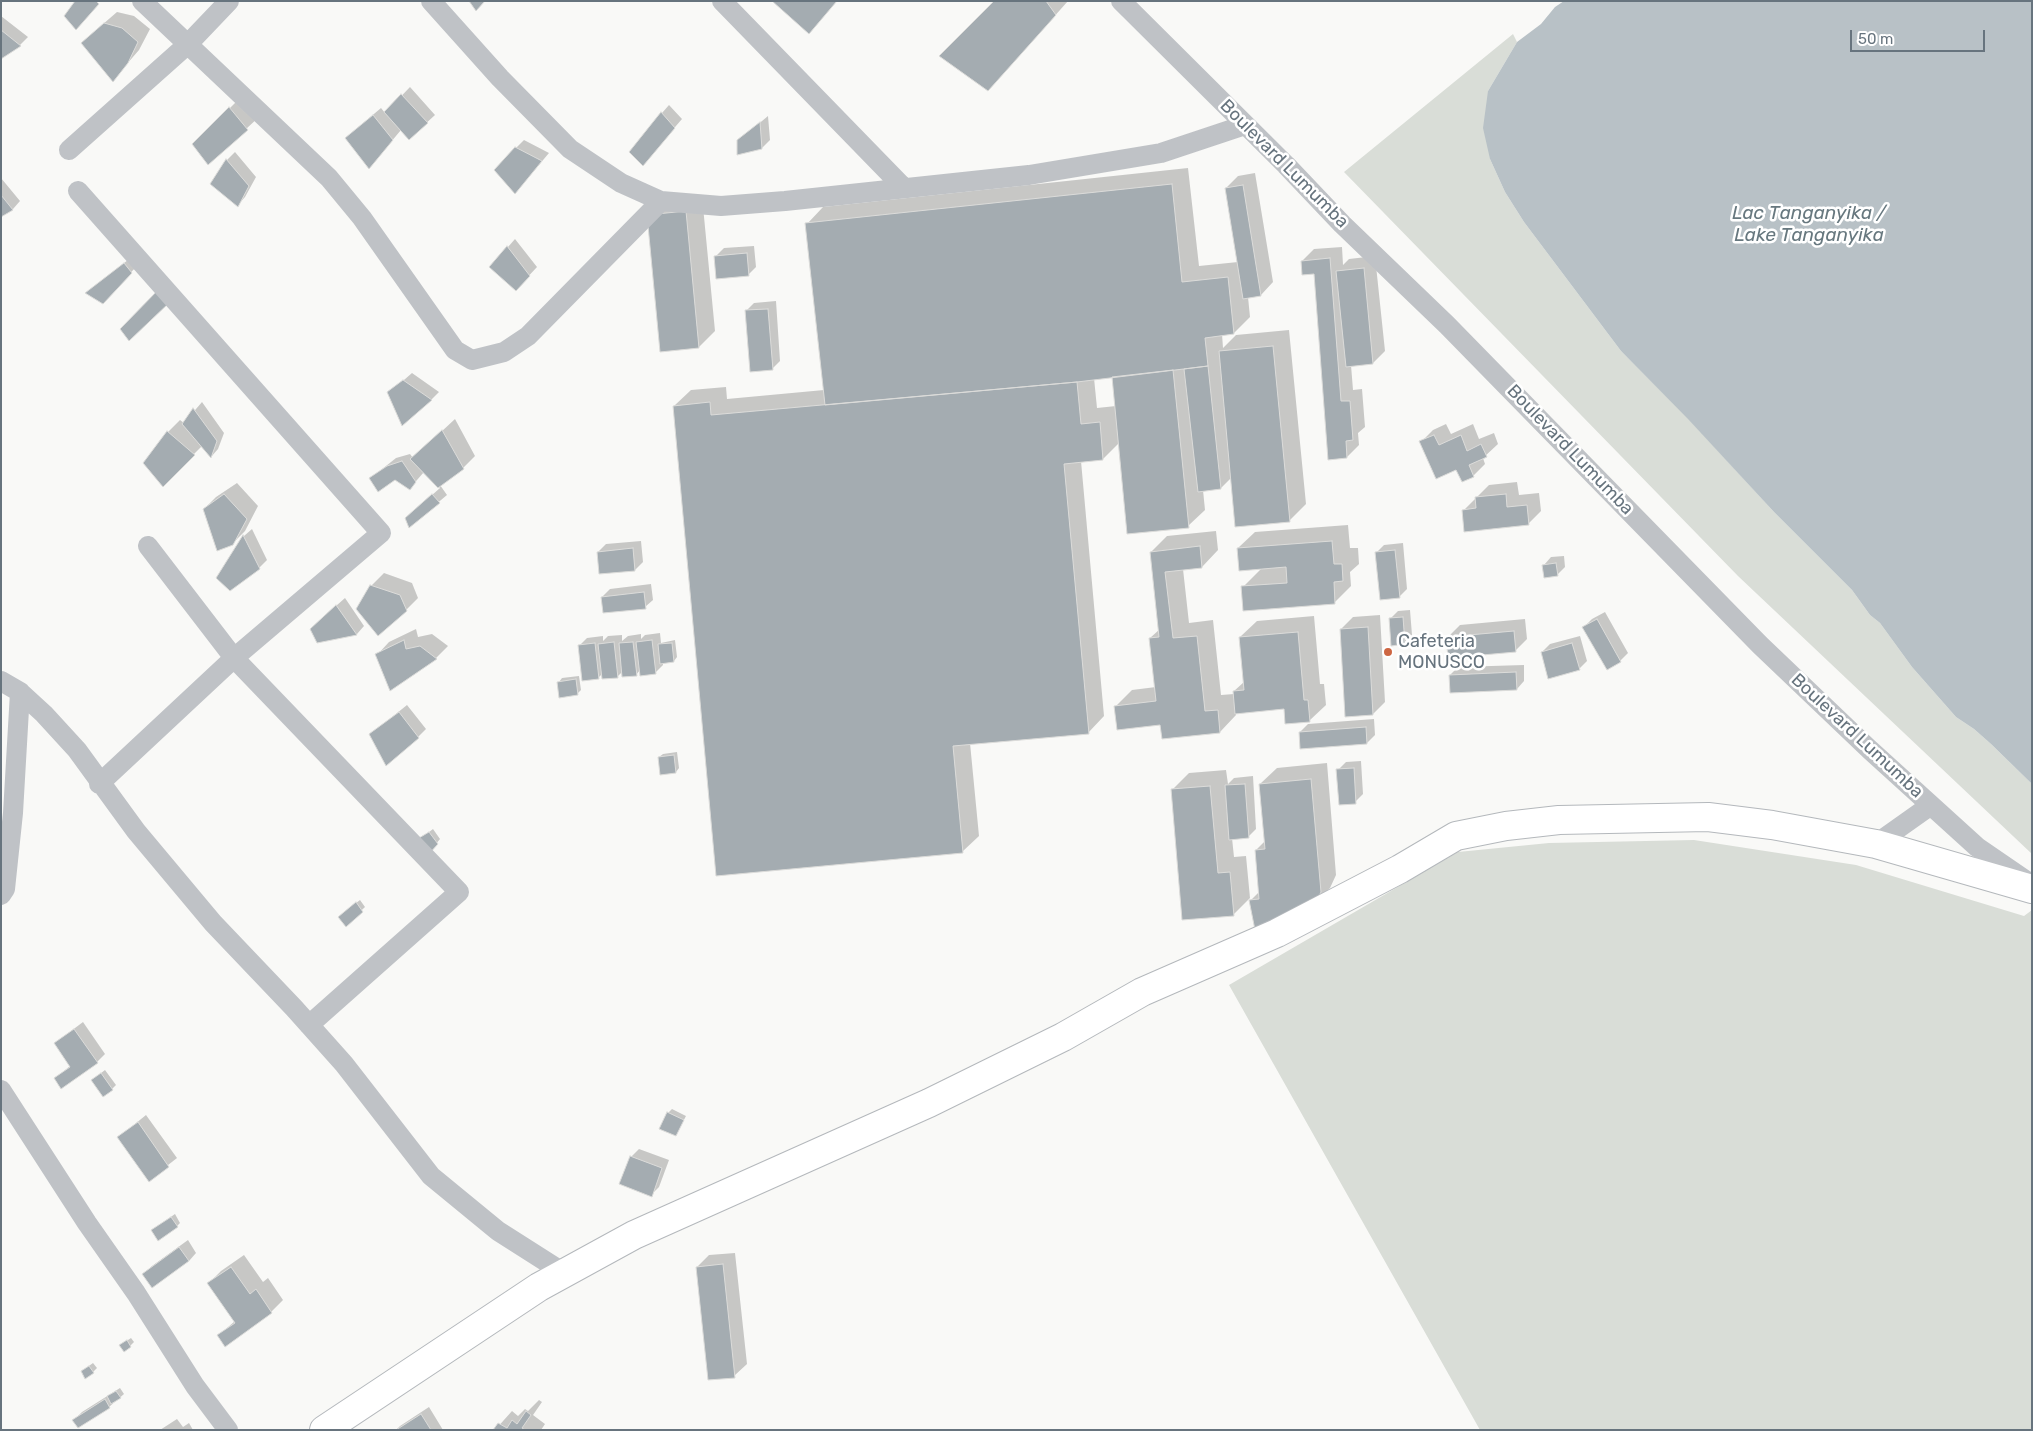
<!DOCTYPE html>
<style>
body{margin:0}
#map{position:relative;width:2033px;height:1431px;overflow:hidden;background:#f9f9f7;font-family:Rubik,sans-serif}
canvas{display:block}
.frame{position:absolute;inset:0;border:2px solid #67747e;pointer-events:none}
.scale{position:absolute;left:1850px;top:30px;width:135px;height:22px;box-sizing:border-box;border:2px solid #67747e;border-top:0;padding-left:6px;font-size:15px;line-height:18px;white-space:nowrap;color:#67747e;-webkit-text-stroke:4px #fff;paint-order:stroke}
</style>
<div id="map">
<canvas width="2033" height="1431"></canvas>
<div class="frame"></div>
<div class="scale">50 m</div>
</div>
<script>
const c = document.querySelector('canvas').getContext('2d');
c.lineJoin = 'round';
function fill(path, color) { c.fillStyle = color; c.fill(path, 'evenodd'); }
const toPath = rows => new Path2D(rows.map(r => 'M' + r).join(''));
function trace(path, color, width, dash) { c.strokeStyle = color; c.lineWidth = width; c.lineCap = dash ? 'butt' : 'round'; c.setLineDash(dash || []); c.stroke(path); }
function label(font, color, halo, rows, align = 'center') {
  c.font = font + ' Rubik,sans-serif'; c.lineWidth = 5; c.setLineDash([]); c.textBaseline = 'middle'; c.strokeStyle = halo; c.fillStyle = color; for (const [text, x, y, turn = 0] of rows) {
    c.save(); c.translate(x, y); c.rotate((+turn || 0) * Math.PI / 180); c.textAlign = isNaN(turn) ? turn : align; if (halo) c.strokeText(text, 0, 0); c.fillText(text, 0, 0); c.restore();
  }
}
fill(toPath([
 [1513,34,1517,42,1488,91,1490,159,1505,192,1524,222,1621,351,1688,418,1774,512,1852,590,1870,615,1880,623,1912,667,1956,717,1974,729,1991,744,2032,784,2032,854,1738,576,1344,172],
 [1694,840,1856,865,2024,916,2032,910,2032,1430,1480,1430,1229,985,1458,852,1549,843]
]), '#d9ddd7');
fill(toPath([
 [1564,1,2032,1,2032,784,1991,744,1974,729,1956,717,1912,667,1880,623,1870,615,1852,590,1774,512,1688,419,1621,351,1524,222,1505,192,1490,159,1483,128,1488,91,1517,42,1541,24,1555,7]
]), '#b8c1c6');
fill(toPath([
 [995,1,1068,1,1004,73],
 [117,12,134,16,150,29,139,50,113,80,95,31],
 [1,16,28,37,20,45,1,57],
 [410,87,435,115,409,139,401,130,370,167,355,130,381,108,385,113],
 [242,96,259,117,208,164,194,144],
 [669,105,682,119,650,156,662,113],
 [768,116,770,140,762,148,738,141],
 [524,140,549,153,522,185,516,148],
 [235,152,256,177,245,197,238,205,211,183,227,160],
 [1188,168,1199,266,1238,262,1226,188,1238,176,1255,173,1273,282,1261,295,1248,297,1250,317,1234,333,1222,334,1223,348,1236,335,1289,330,1306,504,1289,521,1232,477,1221,488,1203,490,1205,510,1188,526,1120,442,1103,459,1081,461,1104,716,1088,733,970,743,979,836,962,852,674,406,691,390,726,387,727,399,824,390,807,224,823,207],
 [1113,375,1116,406,1097,408,1094,378],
 [1,178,20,201,13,209,1,215],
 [702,196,715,331,699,347,648,216],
 [515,239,537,267,524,281,508,247],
 [754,246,756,267,748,275,716,256,724,248],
 [1342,247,1343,265,1349,259,1375,256,1385,351,1373,363,1351,365,1353,390,1362,389,1365,427,1358,433,1359,445,1347,457,1315,272,1302,261,1314,249],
 [133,256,139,264,102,302,87,292],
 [776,301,780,361,772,369,746,311,754,303],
 [412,373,439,392,431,400,389,393],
 [202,402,224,433,218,449,211,457,202,446,163,485,144,463,168,432,180,420,184,423],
 [455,419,475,456,463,468,440,485,447,495,410,526,415,510,440,488,424,472,410,488,395,478,371,478,396,458,410,454,413,458],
 [1446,424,1451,434,1473,424,1479,439,1494,433,1498,444,1483,458,1485,464,1473,476,1457,468,1421,442,1433,430],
 [1517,482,1519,495,1539,493,1541,511,1528,524,1463,511,1489,485],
 [237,483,258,506,245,531,232,544,204,509,216,497],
 [1348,525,1350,548,1358,548,1359,564,1350,572,1351,586,1335,602,1243,587,1262,568,1238,548,1255,532],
 [252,529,267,560,259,568,217,578,244,536],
 [1216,531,1218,550,1202,567,1183,569,1189,623,1213,620,1221,695,1234,694,1234,691,1244,682,1240,637,1257,621,1314,616,1320,684,1324,684,1326,705,1309,721,1285,708,1236,712,1236,715,1220,732,1161,723,1116,706,1132,690,1156,687,1150,638,1160,629,1151,552,1167,536],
 [641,541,643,562,635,570,598,552,606,544],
 [1403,543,1407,589,1399,597,1376,553,1384,545],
 [1564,556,1565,567,1557,575,1544,565,1551,557],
 [384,573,412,583,418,598,406,610,371,586],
 [651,584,653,600,645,607,602,597,610,589],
 [345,598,364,626,357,634,317,642,319,621],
 [1410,610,1412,635,1404,643,1390,619,1398,611],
 [1605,612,1628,653,1620,661,1584,627,1592,619],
 [1380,615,1385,702,1373,714,1341,629,1353,617],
 [1525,619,1527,639,1515,651,1448,637,1460,625],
 [416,629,418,637,432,634,448,646,436,658,390,689,377,655,389,642],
 [660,633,661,643,675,640,677,657,674,661,663,662,663,665,655,673,640,670,636,675,623,671,617,677,603,673,598,678,579,646,587,638,603,636,603,641,608,636,622,635,622,641,628,636,641,634,641,639,645,635],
 [1580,636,1587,661,1579,669,1542,652,1550,644],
 [1524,665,1524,681,1517,689,1450,675,1458,667],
 [579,676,581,690,577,694,559,682,562,678],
 [407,705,426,729,418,737,371,734],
 [1374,719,1375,735,1367,743,1300,732,1308,724],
 [677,752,679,768,676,772,659,757,663,754],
 [1361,761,1363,794,1355,802,1338,770,1346,762],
 [1327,763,1336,875,1330,888,1313,905,1250,901,1259,892,1256,850,1265,841,1260,784,1277,768],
 [1226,770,1228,784,1234,778,1253,776,1256,829,1248,837,1232,838,1234,857,1246,856,1250,898,1233,915,1173,789,1189,773],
 [433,829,440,839,431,850,420,839],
 [360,900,365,907,346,925,343,913],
 [83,1022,105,1054,97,1062,62,1087,56,1078,71,1065,55,1043],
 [105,1070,116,1085,112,1089,96,1077],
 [672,1109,686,1116,676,1135,668,1113],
 [146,1115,177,1158,149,1180,119,1137],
 [639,1149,669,1160,659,1187,651,1195,631,1157],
 [175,1214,180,1223,177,1226,156,1227],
 [188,1240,196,1253,189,1261,144,1274,152,1266],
 [735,1253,747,1364,734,1376,697,1267,709,1255],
 [244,1255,263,1282,268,1278,283,1300,271,1312,219,1335,235,1321,209,1283,221,1271],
 [131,1338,134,1342,130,1346,125,1342],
 [93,1363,97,1368,93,1372,82,1371],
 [120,1388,124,1394,109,1407,74,1420,82,1412],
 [539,1400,542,1402,533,1415,545,1424,541,1430,495,1430,512,1411,518,1416,525,1409,528,1411],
 [429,1407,443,1430,396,1430,400,1426],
 [177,1419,183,1427,189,1423,193,1430,160,1430]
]), '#0003');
const building = toPath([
 [75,1,96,1,99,4,76,30,64,16,75,1],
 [469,1,485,1,476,11,469,1],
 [772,1,837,1,809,34,772,1],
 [994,1,1046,1,1056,15,988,91,939,56,994,1],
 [104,23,122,28,138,42,128,63,113,82,81,43,104,23],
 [1,30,21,46,1,59,1,30],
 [401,94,428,123,409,140,384,112,401,94],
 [229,107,248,130,208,165,192,144,229,107],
 [661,112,675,128,643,166,629,152,661,112],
 [373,115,393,140,369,169,345,138,373,115],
 [760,122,762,149,737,155,737,140,760,122],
 [515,147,542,161,515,194,494,170,515,147],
 [226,159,249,186,238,207,210,184,226,159],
 [1172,184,1182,282,1228,277,1234,334,1205,338,1208,366,1077,382,825,405,805,223,1172,184],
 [1243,185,1261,296,1243,299,1225,188,1243,185],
 [1,195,13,210,1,217,1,195],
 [686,211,699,348,660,352,647,215,686,211],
 [507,246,530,276,516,291,489,267,507,246],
 [747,253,749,276,716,279,714,256,747,253],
 [1330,258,1341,401,1350,401,1353,440,1346,441,1347,458,1328,460,1314,274,1302,275,1301,261,1330,258],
 [124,263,132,273,103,304,85,293,124,263],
 [1364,268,1373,364,1346,367,1336,271,1364,268],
 [159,289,169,303,129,341,120,329,159,289],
 [768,309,773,370,750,372,745,310,768,309],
 [1273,346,1290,522,1235,527,1219,351,1273,346],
 [1208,366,1221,489,1198,492,1184,369,1208,366],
 [1173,370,1189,528,1127,534,1112,377,1173,370],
 [403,380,432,400,402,426,387,392,403,380],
 [1077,382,1081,424,1100,422,1103,460,1064,464,1089,734,953,746,963,853,716,876,673,406,710,402,711,415,1077,382],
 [193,408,217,441,211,458,182,424,193,408],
 [442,430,464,469,438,488,410,459,442,430],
 [167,431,195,455,163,487,143,463,167,431],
 [1434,435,1439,445,1461,435,1467,451,1481,444,1487,457,1469,465,1474,477,1462,482,1456,470,1436,479,1419,441,1434,435],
 [402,461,416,482,410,490,395,480,378,492,369,478,387,466,402,461],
 [224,494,247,519,233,545,217,551,203,509,224,494],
 [432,494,440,503,409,528,405,518,432,494],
 [1506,494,1507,507,1527,505,1529,525,1464,532,1462,510,1476,508,1475,497,1506,494],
 [243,535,260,569,230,591,216,578,243,535],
 [1332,541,1334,564,1342,564,1343,581,1334,582,1335,604,1243,611,1241,586,1287,583,1286,567,1239,571,1237,548,1332,541],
 [1200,546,1202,568,1165,572,1173,638,1197,636,1205,711,1218,710,1220,733,1162,739,1160,725,1117,730,1114,706,1156,701,1149,638,1159,637,1150,552,1200,546],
 [633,548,635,571,599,574,597,552,633,548],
 [1395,550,1400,598,1380,600,1375,552,1395,550],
 [1556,563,1558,576,1544,578,1542,565,1556,563],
 [370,585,400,595,407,611,378,636,356,609,370,585],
 [644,592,646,609,603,613,601,597,644,592],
 [336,605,357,635,317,643,310,629,336,605],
 [1403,617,1405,644,1391,646,1389,618,1403,617],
 [1597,619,1621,662,1607,670,1582,627,1597,619],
 [1368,627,1373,715,1345,717,1340,629,1368,627],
 [1514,631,1516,652,1448,658,1446,637,1514,631],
 [1298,632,1304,700,1308,700,1310,722,1285,724,1284,709,1235,714,1233,691,1244,690,1239,637,1298,632],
 [404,640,406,649,420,646,437,659,390,691,375,654,404,640],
 [652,640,656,674,640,676,636,642,652,640],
 [614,642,618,678,602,679,598,644,614,642],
 [633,642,637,676,622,677,619,643,633,642],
 [595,643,599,679,582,681,578,645,595,643],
 [672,643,674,662,660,664,658,644,672,643],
 [1572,643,1580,670,1548,679,1541,652,1572,643],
 [1516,672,1517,690,1450,693,1449,675,1516,672],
 [576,679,578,695,559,698,557,682,576,679],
 [399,712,419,738,386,766,369,734,399,712],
 [1366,727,1367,744,1300,749,1299,732,1366,727],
 [674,755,676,773,660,775,658,757,674,755],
 [1354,768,1356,804,1339,805,1336,769,1354,768],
 [1311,779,1321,892,1314,906,1255,930,1249,900,1259,899,1255,850,1265,849,1259,784,1311,779],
 [1245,784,1249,838,1229,840,1225,785,1245,784],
 [1210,786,1218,873,1230,872,1234,916,1182,920,1171,789,1210,786],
 [429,832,438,844,428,855,419,838,429,832],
 [356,902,363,912,346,927,338,917,356,902],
 [74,1029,98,1063,61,1089,54,1078,70,1067,54,1043,74,1029],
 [101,1073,113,1090,103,1097,91,1080,101,1073],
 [667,1112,684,1120,676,1136,659,1129,667,1112],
 [138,1122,169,1167,149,1182,117,1137,138,1122],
 [630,1156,662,1168,652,1197,619,1184,630,1156],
 [171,1217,178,1227,158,1241,151,1230,171,1217],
 [179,1247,189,1261,152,1288,142,1274,179,1247],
 [723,1264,735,1378,708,1380,696,1267,723,1264],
 [231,1267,250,1294,256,1289,272,1313,225,1347,217,1335,235,1323,207,1283,231,1267],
 [127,1340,131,1347,124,1352,119,1345,127,1340],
 [89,1366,94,1373,85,1379,81,1371,89,1366],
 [116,1391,121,1398,111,1404,107,1396,116,1391],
 [105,1399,110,1408,78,1428,72,1420,105,1399],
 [526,1411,531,1415,522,1428,525,1430,493,1430,498,1423,507,1428,512,1420,517,1424,526,1411],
 [421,1414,431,1430,396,1430,421,1414]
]);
fill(building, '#a4acb1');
trace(building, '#dbdbd9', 1);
const secondary = toPath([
 [324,1430,539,1287,634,1235,929,1103,1063,1037,1142,992,1277,933,1400,869,1456,836,1506,826,1559,820,1708,817,1772,825,1876,844,2032,889]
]);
trace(secondary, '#b4b8bc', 30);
trace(toPath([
 [142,1,329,178,362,218,455,350,472,360,504,352,528,336,661,201],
 [431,1,500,78,570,149,621,183,661,201,721,206,785,201,1029,175,1161,153,1245,125],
 [722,1,904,188],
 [1121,1,1286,165,1342,224,1447,325,1760,645,1869,749,1977,847,2028,882],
 [69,150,188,44,229,1],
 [78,191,381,533,234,658,99,784],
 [148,546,234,658,459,892,309,1025],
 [1,681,20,692,13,813,5,889,1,895],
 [20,692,44,714,77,750,136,831,213,923,294,1008,344,1064,431,1176,498,1231,564,1273],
 [1876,844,1931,805],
 [1,1090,87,1223,136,1293,195,1386,228,1430]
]), '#bfc2c6', 20);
trace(secondary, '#fff', 28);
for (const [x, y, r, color] of [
 [1388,652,5,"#cd6642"]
]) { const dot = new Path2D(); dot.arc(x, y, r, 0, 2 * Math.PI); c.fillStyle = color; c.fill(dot); trace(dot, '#fff', 2); }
label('18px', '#67747e', '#fff', [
 ["Boulevard Lumumba",1284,164,45],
 ["Boulevard Lumumba",1570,450,46],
 ["Boulevard Lumumba",1857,736,43]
]);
label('18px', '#67747e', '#fff', [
 ["Cafeteria",1398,642],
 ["MONUSCO",1398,663]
], 'left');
label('italic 19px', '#67787f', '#fff', [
 ["Lac Tanganyika /",1809,214],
 ["Lake Tanganyika",1809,236]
]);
</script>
